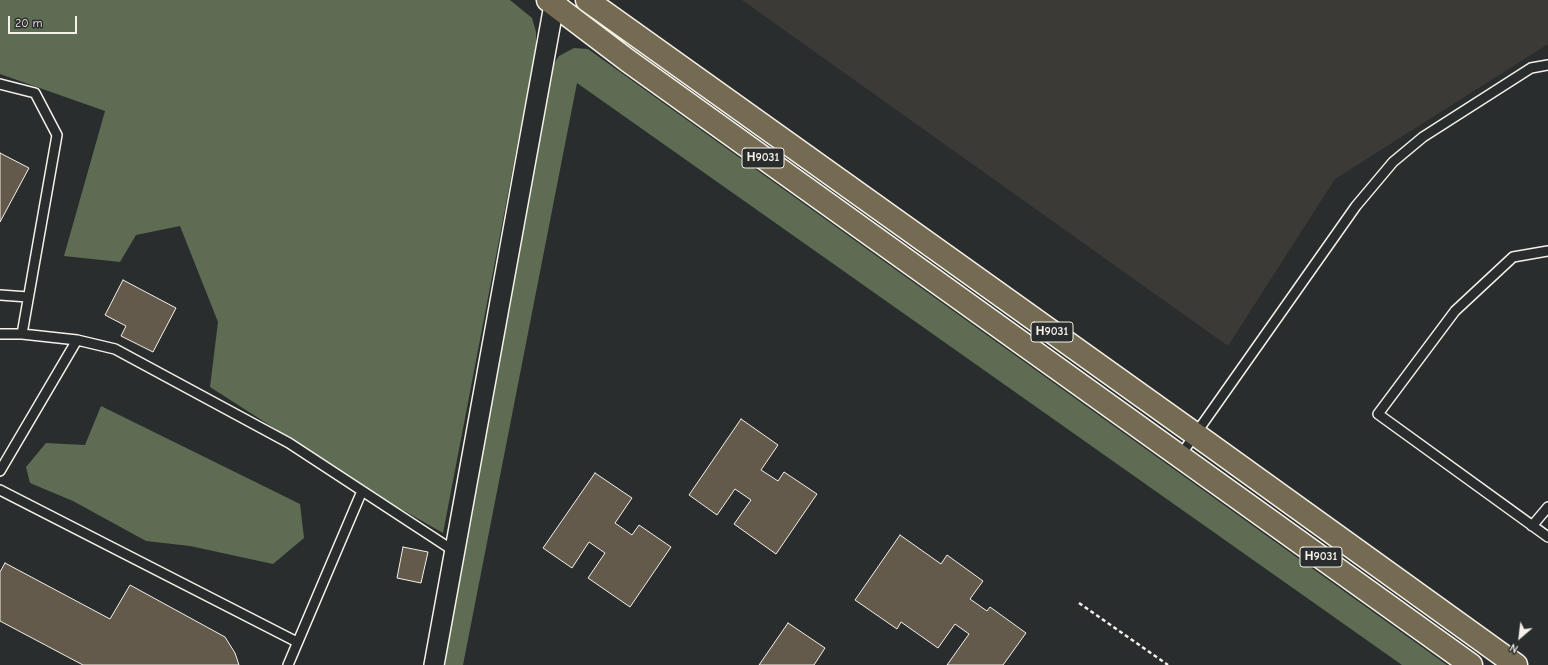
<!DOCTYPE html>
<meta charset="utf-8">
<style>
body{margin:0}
#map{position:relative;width:1548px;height:665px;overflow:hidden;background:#2a2d2e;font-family:"Comic Neue",sans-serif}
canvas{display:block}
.north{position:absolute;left:1500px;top:617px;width:40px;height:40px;-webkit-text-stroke:3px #2a2d2e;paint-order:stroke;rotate:208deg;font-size:11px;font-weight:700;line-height:16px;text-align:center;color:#f4f1e8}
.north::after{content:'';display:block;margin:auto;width:14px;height:18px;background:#f4f1e8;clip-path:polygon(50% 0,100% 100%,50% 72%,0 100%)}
.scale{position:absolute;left:8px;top:16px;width:69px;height:18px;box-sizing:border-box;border:2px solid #f4f1e8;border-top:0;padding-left:5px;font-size:12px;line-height:14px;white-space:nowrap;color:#f4f1e8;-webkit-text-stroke:3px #2a2d2e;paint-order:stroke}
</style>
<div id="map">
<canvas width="1548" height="665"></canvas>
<div class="north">N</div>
<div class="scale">20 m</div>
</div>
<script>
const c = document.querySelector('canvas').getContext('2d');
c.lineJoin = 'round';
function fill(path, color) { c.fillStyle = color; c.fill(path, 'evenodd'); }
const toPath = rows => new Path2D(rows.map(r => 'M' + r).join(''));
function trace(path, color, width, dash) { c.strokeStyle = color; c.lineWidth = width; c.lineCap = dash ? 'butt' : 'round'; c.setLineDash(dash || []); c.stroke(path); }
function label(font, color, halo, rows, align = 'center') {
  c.font = font + ' "Comic Neue",sans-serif'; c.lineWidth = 4; c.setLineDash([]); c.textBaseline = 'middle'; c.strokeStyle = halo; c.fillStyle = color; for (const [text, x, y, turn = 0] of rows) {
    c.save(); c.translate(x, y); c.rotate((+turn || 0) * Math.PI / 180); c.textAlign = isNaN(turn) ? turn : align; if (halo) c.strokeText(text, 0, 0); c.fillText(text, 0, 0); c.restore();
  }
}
fill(toPath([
 [742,0,1548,0,1548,44,1335,179,1228,346]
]), '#3b3a37');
fill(toPath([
 [0,0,510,0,532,18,536,32,536,47,443,533,394,505,210,387,218,322,180,226,136,235,120,262,64,256,105,111,0,74],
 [574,48,588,49,1447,665,1402,665,577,83,463,665,443,665,551,68,559,56],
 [101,406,300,504,304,538,273,564,190,546,146,541,73,501,30,483,26,467,46,443,85,445]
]), '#5e6c53');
const building = toPath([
 [0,153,29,168,0,222,0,153],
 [123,280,176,308,153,352,121,336,126,326,105,315,123,280],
 [741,419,778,445,761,470,778,481,784,472,817,494,776,554,734,524,751,500,735,489,717,515,689,495,741,419],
 [595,473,632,498,615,523,632,535,639,525,671,547,630,607,588,578,605,553,589,542,572,568,543,548,595,473],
 [900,535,941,564,947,555,983,581,970,599,987,611,990,607,1026,633,1003,665,947,665,969,634,955,624,938,648,901,622,897,629,855,600,900,535],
 [403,547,428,552,421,583,397,578,403,547],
 [5,563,110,619,130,585,225,637,235,653,239,665,83,665,0,621,0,572,5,563],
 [788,623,825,648,814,665,759,665,788,623]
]);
fill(building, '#635a4b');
trace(building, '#f4f1e8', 1);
const service = toPath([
 [0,84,35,93,57,135,22,334],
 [1548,251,1513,257,1455,311,1378,414,1548,537],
 [0,295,28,297],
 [0,334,22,334,77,340,115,349,289,443,454,551],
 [1180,456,1356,206,1393,162,1423,137,1531,68,1548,65],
 [0,471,77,340],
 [0,490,297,642],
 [1532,526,1548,507],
 [288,665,362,491]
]);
const minor = toPath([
 [434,665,554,5,557,0]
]);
const primary = toPath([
 [548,0,627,60,1471,665],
 [587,0,1195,434,1516,665]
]);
trace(service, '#f4f1e8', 12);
trace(minor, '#f4f1e8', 22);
trace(primary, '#f4f1e8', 25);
trace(toPath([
 [1079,603,1168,665]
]), '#f4f1e8', 2.5, [4, 3]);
trace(service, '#2a2d2e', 9);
trace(minor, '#2a2d2e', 19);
trace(primary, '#746b52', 22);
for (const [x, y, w] of [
 [763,158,42],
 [1052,332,42],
 [1321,557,42]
]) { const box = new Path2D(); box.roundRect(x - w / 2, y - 10, w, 20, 3); c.fillStyle = '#2a2d2e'; c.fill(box); trace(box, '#f4f1e8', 1); }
label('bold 12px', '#f4f1e8', null, [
 ["Н9031",763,158],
 ["Н9031",1052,332],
 ["Н9031",1321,557]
]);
</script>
